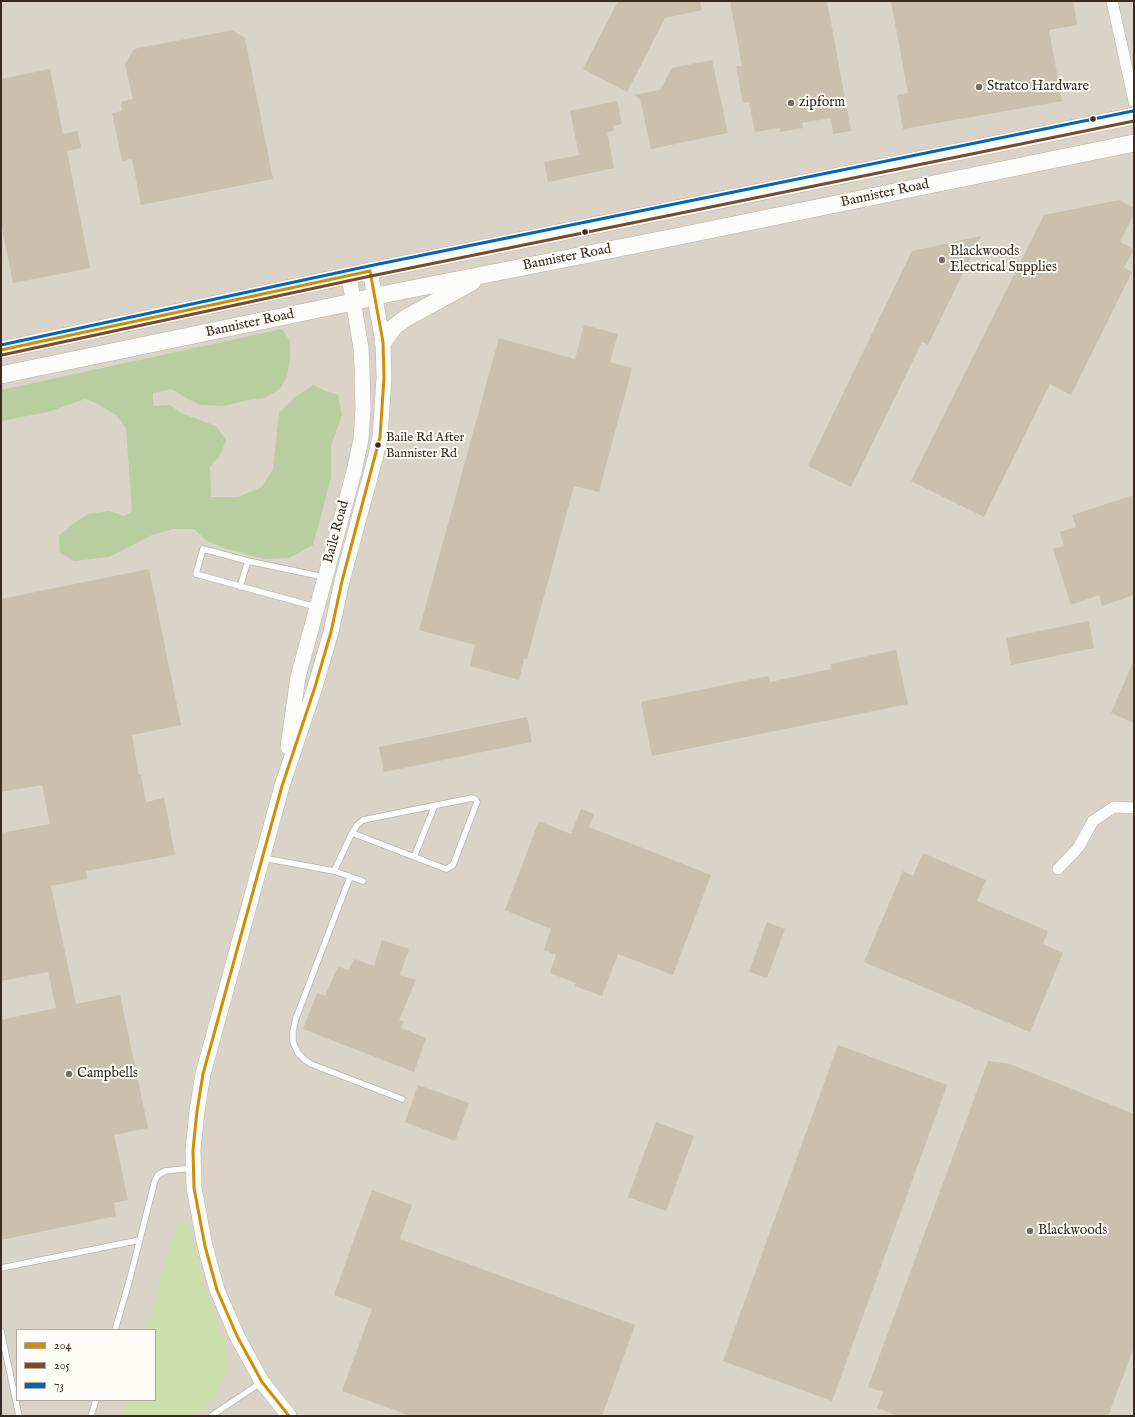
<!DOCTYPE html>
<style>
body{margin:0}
#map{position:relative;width:1135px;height:1417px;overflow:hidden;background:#ebe8db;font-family:"IM FELL English",serif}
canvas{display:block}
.frame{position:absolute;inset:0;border:2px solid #3b2a1e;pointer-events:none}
.legend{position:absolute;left:16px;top:1329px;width:140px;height:72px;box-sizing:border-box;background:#fdfcf7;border:1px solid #afa8a0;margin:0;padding:5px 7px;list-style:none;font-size:12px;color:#3b2a1e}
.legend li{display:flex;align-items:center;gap:8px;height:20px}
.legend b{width:20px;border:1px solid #afa8a0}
</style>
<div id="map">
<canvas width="1135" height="1417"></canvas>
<div class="frame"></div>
<ul class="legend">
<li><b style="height:5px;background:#d18d06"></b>204</li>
<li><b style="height:5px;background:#7a4b2a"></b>205</li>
<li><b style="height:5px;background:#0065bd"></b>73</li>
</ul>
</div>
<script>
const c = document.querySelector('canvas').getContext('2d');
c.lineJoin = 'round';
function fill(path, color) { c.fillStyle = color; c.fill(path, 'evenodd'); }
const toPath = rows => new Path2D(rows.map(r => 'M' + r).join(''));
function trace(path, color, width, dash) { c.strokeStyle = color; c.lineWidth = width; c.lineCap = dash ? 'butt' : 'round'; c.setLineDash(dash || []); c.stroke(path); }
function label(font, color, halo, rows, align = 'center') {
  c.font = font + ' "IM FELL English",serif'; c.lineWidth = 4; c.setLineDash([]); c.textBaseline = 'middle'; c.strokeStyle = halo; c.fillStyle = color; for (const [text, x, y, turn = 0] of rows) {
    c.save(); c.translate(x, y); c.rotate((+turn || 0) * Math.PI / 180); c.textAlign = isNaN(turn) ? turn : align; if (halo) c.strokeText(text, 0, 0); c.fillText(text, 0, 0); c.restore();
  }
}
fill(toPath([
 [1,1,1134,1,1134,1416,1,1416],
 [17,1330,155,1330,155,1400,17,1400]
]), '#d9d3c8');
fill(toPath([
 [177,1221,189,1224,203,1282,225,1342,227,1356,226,1374,219,1391,208,1404,190,1416,122,1416,127,1400,155,1400,155,1330,147,1330]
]), '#cce0ab');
fill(toPath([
 [282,329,290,341,290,359,287,376,280,389,265,398,248,400,224,406,201,405,186,398,172,389,153,393,153,406,170,405,181,413,216,426,226,440,220,455,210,467,211,497,238,497,262,487,273,469,279,413,294,398,313,385,323,390,338,395,342,415,331,446,331,478,313,545,289,558,264,559,224,548,207,541,194,529,173,529,152,535,109,557,74,561,60,553,59,535,73,524,88,514,109,511,124,516,132,512,126,428,116,415,96,403,85,399,48,412,1,421,1,390]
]), '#b8cea1');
fill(toPath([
 [618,1,700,1,702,10,665,18,627,92,583,69],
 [730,1,827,1,851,131,833,134,831,118,802,123,803,128,780,132,780,128,755,132,749,102,743,103,736,66,742,66],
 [891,1,1073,1,1077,25,1049,30,1062,101,903,129,897,95,908,93],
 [232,30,245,38,273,179,141,205,132,159,122,161,112,113,122,111,121,102,133,99,125,64,134,49],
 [712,60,728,133,651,149,640,99,634,95,660,90,672,68],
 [50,69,63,134,78,131,81,148,67,151,90,268,13,283,1,223,1,79],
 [617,101,622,124,613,126,614,131,607,132,614,168,548,182,544,162,579,155,570,111],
 [1119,200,1134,208,1134,214,1120,242,1134,249,1124,268,1132,272,1071,395,1050,384,984,517,911,481,1044,215],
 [981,236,928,345,922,342,851,487,808,466,912,251],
 [584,325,618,334,610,362,632,368,599,492,574,486,527,659,524,659,519,680,470,666,475,645,419,630,499,338,575,359],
 [1134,495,1134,595,1102,606,1099,595,1071,605,1053,549,1064,546,1060,532,1076,527,1072,515],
 [149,569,181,725,132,735,139,775,141,774,146,802,164,798,175,855,86,871,87,879,51,886,76,1004,120,995,148,1128,114,1135,128,1200,114,1203,116,1216,1,1240,1,1020,56,1008,48,972,1,981,1,833,50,824,42,785,1,792,1,599],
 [1089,621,1094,648,1011,665,1006,638],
 [896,650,908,704,652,756,641,702,768,676,770,682,831,669,830,664],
 [1134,660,1134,723,1111,713],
 [527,717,532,742,384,772,379,747],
 [581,809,594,814,589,827,711,875,673,975,618,954,602,996,575,986,576,983,550,973,556,955,544,950,551,929,505,910,539,821,571,834],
 [923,853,986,880,977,901,1048,931,1043,944,1063,953,1030,1032,864,962,903,871,913,876],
 [767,922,785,929,767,978,749,972],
 [382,940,409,949,400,975,416,980,399,1020,404,1021,401,1028,426,1038,414,1072,303,1029,317,993,325,996,338,967,349,970,354,959,374,966],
 [838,1045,947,1085,832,1401,723,1361],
 [988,1061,1010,1064,1134,1114,1134,1347,1108,1416,899,1416,877,1408,883,1392,868,1387],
 [418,1085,469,1103,455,1141,405,1122],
 [656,1122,694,1136,666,1211,628,1197],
 [372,1190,412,1205,400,1239,635,1325,602,1416,411,1416,342,1391,372,1309,334,1295]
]), '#cbbfae');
const lane = toPath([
 [240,587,248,561],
 [316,607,196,574,203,549,248,561,324,577],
 [414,857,435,805],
 [263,858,334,871,363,881],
 [334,871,352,833,357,825,363,820,472,798,475,799,477,802,453,865,446,869,352,833],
 [350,877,296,1018,293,1031,293,1042,298,1053,305,1060,311,1064,402,1099],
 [1,1268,140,1240],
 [115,1330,129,1282,155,1180,158,1175,165,1171,193,1168],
 [1,1331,19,1416],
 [91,1416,96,1400],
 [211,1416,262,1382]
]);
const street = toPath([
 [1112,1,1134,101],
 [1058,869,1078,848,1093,821,1114,807,1134,808]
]);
const secondary = toPath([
 [288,747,298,677,354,472,361,439,363,408,362,367,361,348,349,276],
 [289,1416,262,1382,237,1336,217,1290,205,1246,194,1188,193,1150,197,1111,203,1074,282,786,315,687,331,632,342,581,375,459,380,437,384,378,383,342,370,271]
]);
const primary = toPath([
 [383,342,394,327,406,318,472,282],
 [1,350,370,271,1134,116],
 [1,375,353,302,376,296,675,237,1134,143]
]);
trace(lane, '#b7b4ab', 7);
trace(street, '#b7b4ab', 12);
trace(secondary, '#b7b4ab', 16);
trace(primary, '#b7b4ab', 18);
trace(toPath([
 [322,325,324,329,343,342,346,345],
 [259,811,276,722],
 [256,1341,258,1343,263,1342,276,1365,274,1371,274,1373]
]), '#d5d4d0', 2.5, [1, 3]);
trace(lane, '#fcfcfa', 5.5);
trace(street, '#fcfcfa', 11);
trace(secondary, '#fcfcfa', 15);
trace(primary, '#fcfcfa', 17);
trace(toPath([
 [1,350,370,271,383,342,384,378,380,437,342,581,331,632,315,687,282,786,203,1074,197,1111,193,1150,194,1188,205,1246,217,1290,237,1336,262,1382,289,1416]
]), '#d18d06', 3);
trace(toPath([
 [2,355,371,276,1134,121]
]), '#7a4b2a', 3);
trace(toPath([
 [1,345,369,266,1133,111]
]), '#0065bd', 3);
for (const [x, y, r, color] of [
 [979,87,4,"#796c60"],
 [791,103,4,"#796c60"],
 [1093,119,3.5,"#3b2a1e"],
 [585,232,3.5,"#3b2a1e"],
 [942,260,4,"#796c60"],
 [378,445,3.5,"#3b2a1e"],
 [69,1074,4,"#796c60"],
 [1030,1231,4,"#796c60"]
]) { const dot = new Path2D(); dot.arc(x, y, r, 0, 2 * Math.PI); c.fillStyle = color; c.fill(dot); trace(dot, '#fdfcf7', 1.5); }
label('13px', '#3b2a1e', '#fdfcf7', [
 ["Baile Rd After",386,438],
 ["Bannister Rd",386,454]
], 'left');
label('14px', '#3b2a1e', '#fdfcf7', [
 ["Stratco Hardware",987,87],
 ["zipform",799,103],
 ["Blackwoods",950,252],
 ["Electrical Supplies",950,268],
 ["Campbells",77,1074],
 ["Blackwoods",1038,1231]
], 'left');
label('14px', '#3b2a1e', '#fdfcf7', [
 ["Bannister Road",885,194,-12],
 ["Bannister Road",567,258,-11],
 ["Bannister Road",250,324,-12],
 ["Baile Road",337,532,-75]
]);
</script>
